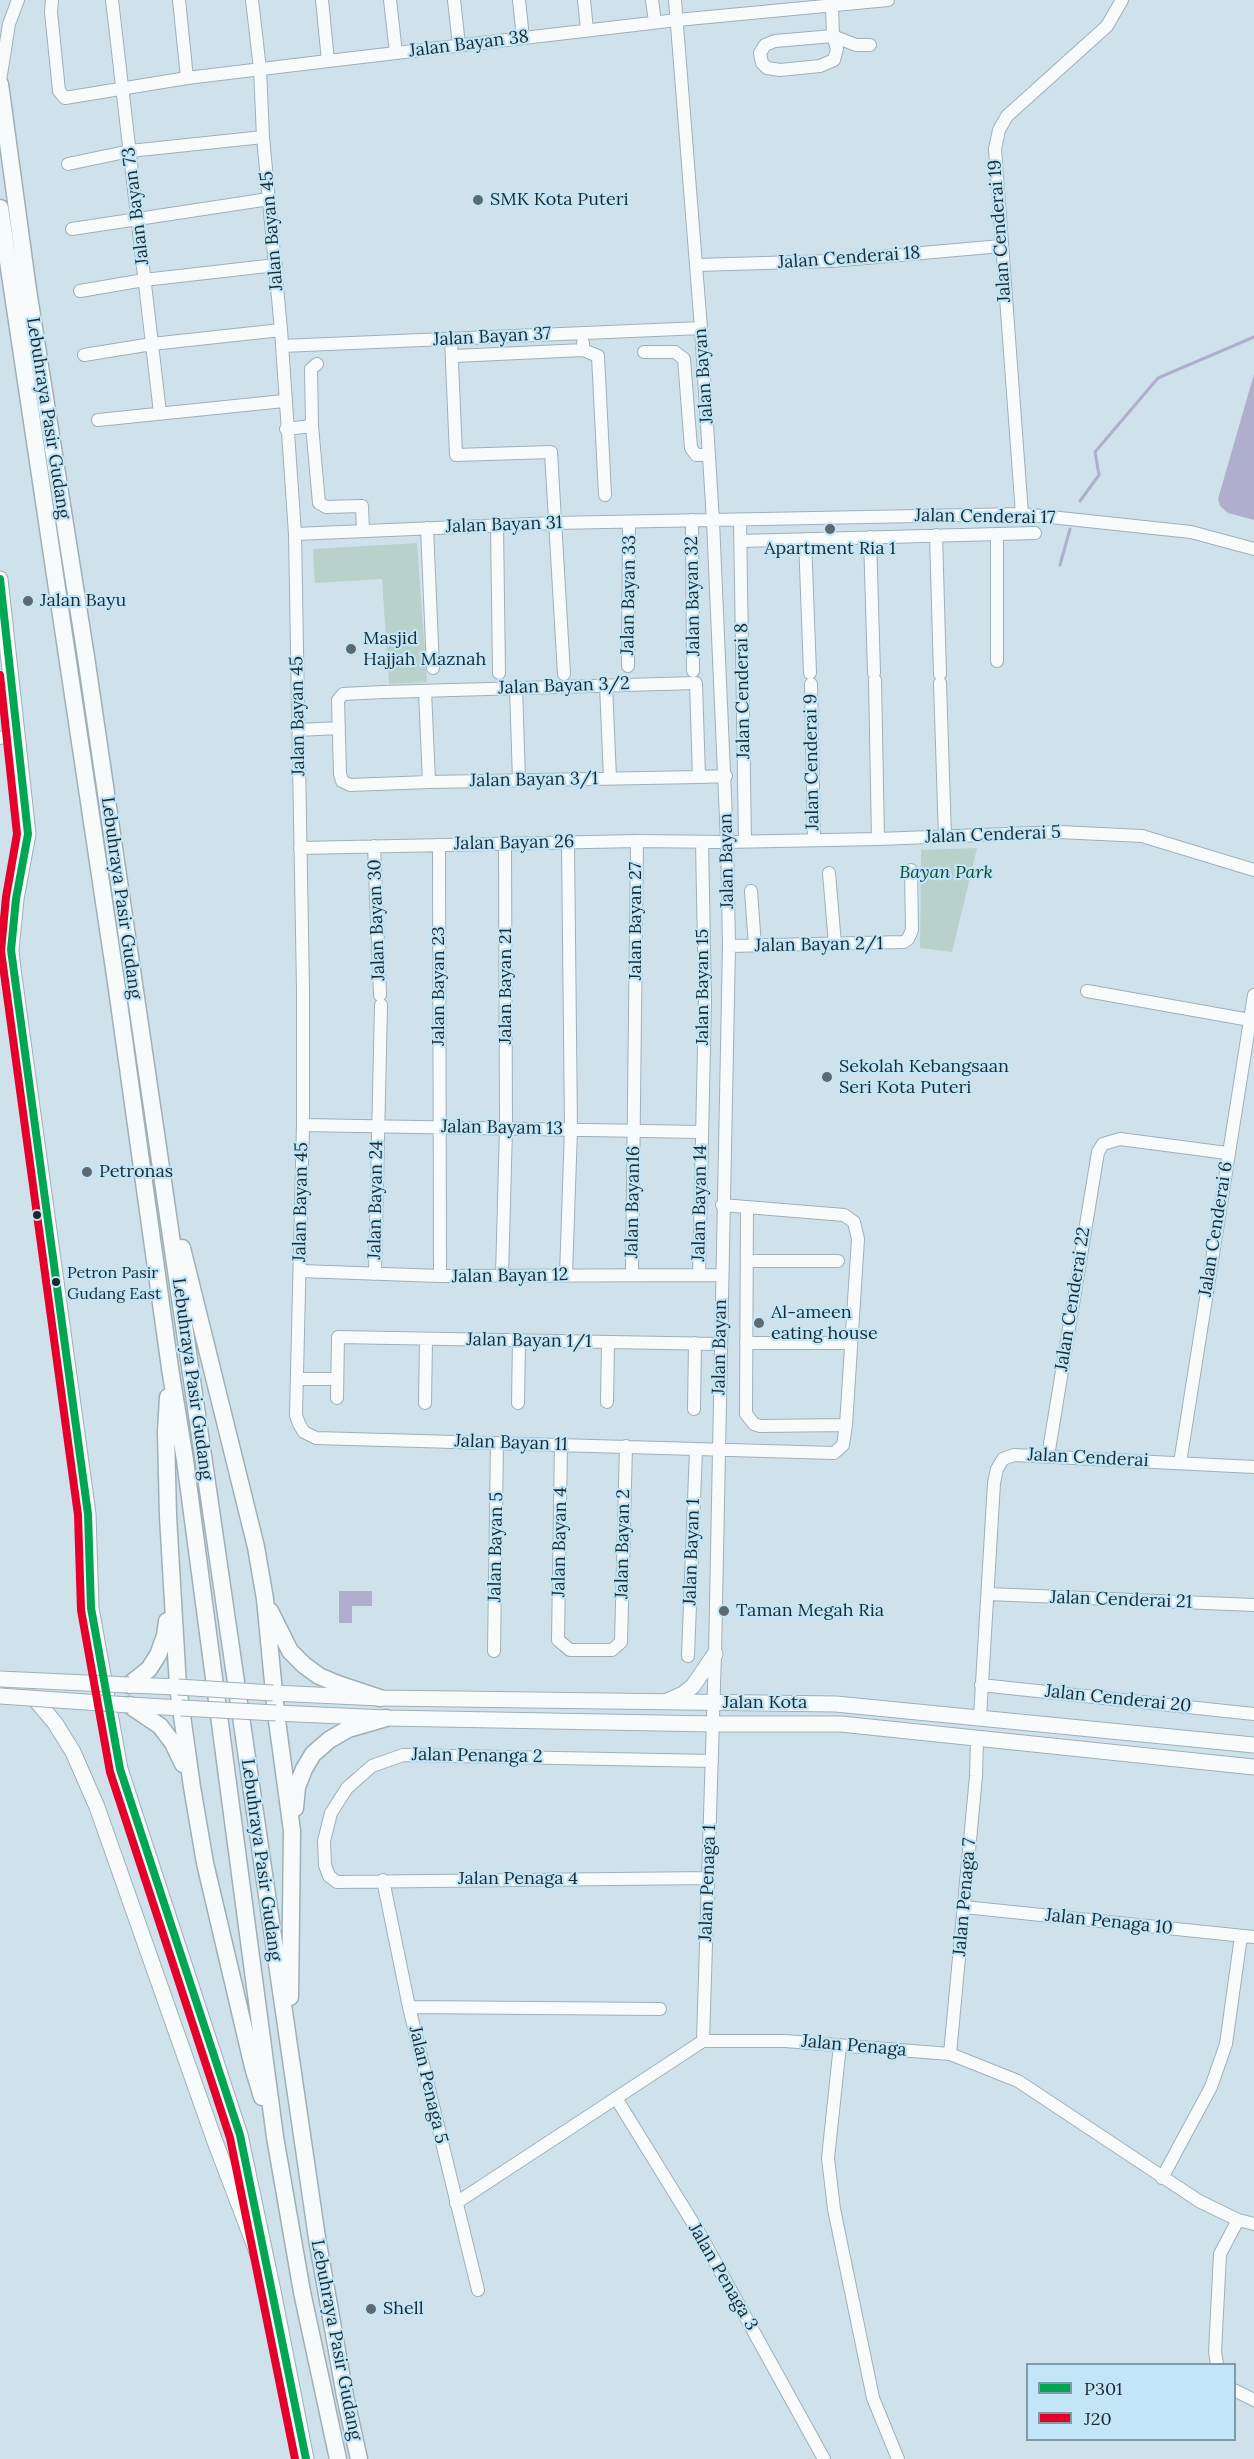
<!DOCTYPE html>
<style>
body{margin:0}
#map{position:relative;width:1254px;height:2459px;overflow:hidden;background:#cfe2eb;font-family:Lora,serif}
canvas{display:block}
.legend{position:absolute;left:1026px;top:2363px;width:210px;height:78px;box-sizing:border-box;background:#c2e6f8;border:2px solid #809ba8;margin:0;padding:8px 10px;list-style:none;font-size:18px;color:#1c2a30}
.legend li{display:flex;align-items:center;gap:12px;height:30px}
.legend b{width:30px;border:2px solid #809ba8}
</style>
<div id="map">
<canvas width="1254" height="2459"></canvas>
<ul class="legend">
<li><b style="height:8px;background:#00a651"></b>P301</li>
<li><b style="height:8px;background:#e4002b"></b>J20</li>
</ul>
</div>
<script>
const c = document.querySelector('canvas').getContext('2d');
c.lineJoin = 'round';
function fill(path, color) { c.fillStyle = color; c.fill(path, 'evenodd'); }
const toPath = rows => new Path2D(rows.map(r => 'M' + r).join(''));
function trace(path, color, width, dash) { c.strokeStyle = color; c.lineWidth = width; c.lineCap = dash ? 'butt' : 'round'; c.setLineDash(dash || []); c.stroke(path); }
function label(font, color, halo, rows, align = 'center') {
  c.font = font + ' Lora,serif'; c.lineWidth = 4.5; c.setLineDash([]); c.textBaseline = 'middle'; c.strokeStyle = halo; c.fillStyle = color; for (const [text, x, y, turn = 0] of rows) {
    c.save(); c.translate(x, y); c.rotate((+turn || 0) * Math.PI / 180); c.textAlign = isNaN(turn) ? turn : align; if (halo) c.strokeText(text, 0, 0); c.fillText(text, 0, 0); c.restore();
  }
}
fill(toPath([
 [417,543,427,682,389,684,382,579,315,583,313,549],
 [977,848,952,952,920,948,921,850]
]), '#b8d1cb');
fill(toPath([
 [1254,374,1254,520,1228,513,1220,506,1218,499],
 [339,1591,372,1591,372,1606,352,1606,352,1623,339,1623]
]), '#b0aecd');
trace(toPath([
 [1080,501,1099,475,1095,452,1158,378,1254,337],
 [1060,565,1070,529]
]), '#b0aecd', 3);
const minor = toPath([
 [52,0,51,12,59,91,65,98,187,78,328,61,677,20,888,0],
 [112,0,160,413],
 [179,0,187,78],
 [252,0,260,69,263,137,281,330,295,534,303,989,303,1125,296,1415,299,1424,304,1432,316,1438,834,1453,843,1445,846,1425,858,1239,854,1222,844,1215,722,1205],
 [322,0,328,61],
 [390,0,396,53],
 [454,0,459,45],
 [519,0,523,38],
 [584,0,587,30],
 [652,0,655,22],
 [675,0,701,328,713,521,727,842,729,946,715,1654,703,2041],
 [832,6,833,36,856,45,870,45],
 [833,36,837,49,834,60,820,66,780,70,767,68,762,63,760,53,765,45,775,41,833,36],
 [0,81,9,24,18,0],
 [68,164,130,151,263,137],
 [72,229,269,199],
 [697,265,832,261,1001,246],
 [80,291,144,280,276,265],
 [451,339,456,455,551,452,564,674],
 [282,346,701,328],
 [583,350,598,356,605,495],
 [644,352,675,352,684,359,691,448,696,455,709,455],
 [84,355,152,344,281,330],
 [455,356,583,350,583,343],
 [317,364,311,369,312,426,319,503,326,507,362,506,363,531],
 [98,420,284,401],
 [286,429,312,426],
 [1022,514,995,149,999,130,1007,116,1107,26,1122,0],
 [692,520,693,671],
 [740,520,745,841],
 [497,525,499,673],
 [427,528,433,668],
 [295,534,554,523,1022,514,1191,532,1254,549],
 [997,534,997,661],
 [936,535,940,674],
 [870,537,874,673],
 [805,539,810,673],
 [741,541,1035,533],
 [628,666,629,523],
 [875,680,878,839],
 [940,683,945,837],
 [811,684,814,840],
 [606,685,610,778],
 [516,688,519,780],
 [425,691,429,782],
 [298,730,339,728],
 [0,738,15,734],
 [699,777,696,683,384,692,343,694,338,700,340,774,342,781,350,785,429,782,699,777,726,776],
 [439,845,440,1276],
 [374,846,380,995],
 [300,848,637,841,727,842,878,839,1059,832,1142,836,1254,870],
 [829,873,835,944],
 [751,891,755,946],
 [729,946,904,942,908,939,912,930,911,870],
 [1087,991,1250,1020],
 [303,1125,701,1132],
 [747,1207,746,1414,754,1424,760,1426,846,1425],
 [747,1261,838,1261],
 [300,1271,440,1276,721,1275],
 [375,1274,381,1005],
 [632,1274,637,841],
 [566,1275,571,1129,568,842],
 [699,1275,705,1000,702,842],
 [502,1276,506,1128,505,843],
 [746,1343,850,1343],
 [297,1379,337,1379],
 [337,1398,338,1337,720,1344],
 [607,1402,608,1342],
 [425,1403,426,1339],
 [518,1403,519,1340],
 [694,1409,695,1343],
 [561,1444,558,1640,570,1650,612,1650,621,1642,626,1446],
 [1048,1456,1098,1152,1103,1144,1120,1139,1227,1153],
 [1180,1463,1254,995],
 [988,1594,1254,1605],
 [494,1651,497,1443],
 [688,1656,696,1449],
 [981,1685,1254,1714],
 [980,1717,994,1483,997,1469,1003,1459,1014,1455,1254,1467],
 [708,1878,337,1882,329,1876,325,1865,324,1841,331,1813,347,1788,372,1766,403,1755,712,1761],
 [383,1880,409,2007,478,2290],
 [964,1907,1254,1937],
 [409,2007,660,2009],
 [840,2045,828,2158,834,2209,873,2398,898,2459],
 [950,2054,976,1776,977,1739],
 [616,2098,698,2231,824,2459],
 [1162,2178,1211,2087,1226,2044,1241,1936],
 [456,2203,703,2041,785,2041,950,2054,1018,2081,1199,2201,1238,2220,1254,2224],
 [1217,2364,1215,2352,1220,2254,1238,2220],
 [1234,2390,1254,2400]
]);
const major = toPath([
 [0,579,28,834,16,899,11,950,13,969,88,1514,91,1608,120,1769,240,2135,273,2291,306,2459],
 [129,1685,178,1687],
 [273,1693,380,1698,836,1704,1254,1745],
 [34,1698,55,1723,73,1752,97,1807,214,2139,260,2260],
 [667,1701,683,1694,693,1686,715,1654],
 [129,1705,181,1708],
 [276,1713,386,1718,713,1724,841,1724,1254,1767]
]);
const highway = toPath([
 [0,84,28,290,86,657,165,1195,317,2238,345,2396,359,2459],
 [0,208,116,982,170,1368,185,1460,275,2137,302,2292,338,2459],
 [182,1248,256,1547,265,1599,276,1713,292,1831,290,1997],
 [168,1397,166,1432,168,1516,178,1687,192,1787,205,1863,253,2067,262,2097],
 [270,1611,290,1651,304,1665,319,1676,338,1684,380,1698],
 [129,1685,149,1669,158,1655,165,1636,167,1621],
 [129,1705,160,1726,173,1743,183,1764],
 [295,1808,297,1787,304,1769,313,1754,329,1740,348,1729,386,1718]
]);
trace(minor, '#a0afb6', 14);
trace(major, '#a0afb6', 17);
trace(highway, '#a0afb6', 19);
trace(minor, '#f8fbfc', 12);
trace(major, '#f8fbfc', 15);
trace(highway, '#f8fbfc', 16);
const majorBridge = toPath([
 [0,1679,129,1685],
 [178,1687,273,1693],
 [0,1696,129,1705],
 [181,1708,276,1713]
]);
trace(majorBridge, '#a0afb6', 17, []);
trace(majorBridge, '#f8fbfc', 15);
trace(toPath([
 [0,579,28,834,16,899,11,950,88,1514,91,1608,120,1769,240,2135,306,2459]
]), '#00a651', 8);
trace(toPath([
 [0,675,17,834,6,897,1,951,78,1515,81,1610,110,1772,230,2138,295,2459]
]), '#e4002b', 8);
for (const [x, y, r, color] of [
 [478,200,6,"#5b6a71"],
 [830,529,6,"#5b6a71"],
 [28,601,6,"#5b6a71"],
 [351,649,6,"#5b6a71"],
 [827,1077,6,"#5b6a71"],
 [87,1172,6,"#5b6a71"],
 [37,1215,5,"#1c2a30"],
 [56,1282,5,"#1c2a30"],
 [759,1323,6,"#5b6a71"],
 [724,1611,6,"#5b6a71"],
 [371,2309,6,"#5b6a71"]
]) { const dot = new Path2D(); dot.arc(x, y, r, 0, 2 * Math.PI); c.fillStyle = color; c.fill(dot); trace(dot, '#c2e6f8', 2); }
label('16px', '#1c2a30', '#c2e6f8', [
 ["Petron Pasir",67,1273],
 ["Gudang East",67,1294]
], 'left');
label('18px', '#1c2a30', '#c2e6f8', [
 ["Jalan Bayan 38",469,44,-7],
 ["Jalan Bayan 73",136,206,-97],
 ["Jalan Bayan 45",272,231,-95],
 ["Jalan Cenderai 19",1000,231,-94],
 ["Jalan Cenderai 18",849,258,-4],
 ["Jalan Bayan 37",492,337,-3],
 ["Jalan Bayan",704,376,-94],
 ["Lebuhraya Pasir Gudang",48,418,81],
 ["Jalan Cenderai 17",985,517,1],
 ["Jalan Bayan 31",504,525,-2],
 ["Jalan Bayan 33",629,595,-89],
 ["Jalan Bayan 32",693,596,-91],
 ["Jalan Bayan 3/2",564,686,-2],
 ["Jalan Cenderai 8",743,691,-91],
 ["Jalan Bayan 45",298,716,-91],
 ["Jalan Cenderai 9",812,762,-91],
 ["Jalan Bayan 3/1",534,780,-1],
 ["Jalan Cenderai 5",993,835,-2],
 ["Jalan Bayan 26",514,843,-1],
 ["Jalan Bayan",727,861,-91],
 ["Lebuhraya Pasir Gudang",121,898,82],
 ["Jalan Bayan 30",377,920,-92],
 ["Jalan Bayan 27",636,921,-90],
 ["Jalan Bayan 2/1",819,945,-1],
 ["Jalan Bayan 23",439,986,-90],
 ["Jalan Bayan 21",506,986,-90],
 ["Jalan Bayan 15",703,987,-90],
 ["Jalan Bayam 13",502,1128,1],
 ["Jalan Bayan 24",376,1200,-89],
 ["Jalan Bayan 45",301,1202,-89],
 ["Jalan Bayan16",633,1202,-89],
 ["Jalan Bayan 14",700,1203,-89],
 ["Jalan Cenderai 6",1216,1229,-81],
 ["Jalan Bayan 12",510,1276,-1],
 ["Jalan Cenderai 22",1073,1299,-81],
 ["Jalan Bayan 1/1",529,1341,1],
 ["Jalan Bayan",720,1347,-89],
 ["Lebuhraya Pasir Gudang",192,1379,82],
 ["Jalan Bayan 11",511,1443,2],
 ["Jalan Cenderai",1088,1458,3],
 ["Jalan Bayan 4",560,1542,-89],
 ["Jalan Bayan 2",623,1544,-89],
 ["Jalan Bayan 5",496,1547,-89],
 ["Jalan Bayan 1",692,1552,-88],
 ["Jalan Cenderai 21",1121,1600,2],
 ["Jalan Cenderai 20",1118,1699,6],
 ["Jalan Kota",765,1703],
 ["Jalan Penanga 2",477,1756,1],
 ["Lebuhraya Pasir Gudang",261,1860,82],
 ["Jalan Penaga 4",518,1879],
 ["Jalan Penaga 1",708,1883,-88],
 ["Jalan Penaga 7",965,1897,-85],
 ["Jalan Penaga 10",1109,1922,6],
 ["Jalan Penaga",854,2046,5],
 ["Jalan Penaga 5",428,2085,77],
 ["Jalan Penaga 3",723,2277,60],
 ["Lebuhraya Pasir Gudang",336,2340,79]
]);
label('18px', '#1c2a30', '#c2e6f8', [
 ["SMK Kota Puteri",490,200],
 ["Apartment Ria 1",830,549,"center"],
 ["Jalan Bayu",40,601],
 ["Masjid",363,639],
 ["Hajjah Maznah",363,660],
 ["Sekolah Kebangsaan",839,1067],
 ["Seri Kota Puteri",839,1088],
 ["Petronas",99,1172],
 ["Al-ameen",771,1313],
 ["eating house",771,1334],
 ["Taman Megah Ria",736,1611],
 ["Shell",383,2309]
], 'left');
label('italic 18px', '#0f482f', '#c2e6f8', [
 ["Bayan Park",946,873]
]);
</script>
